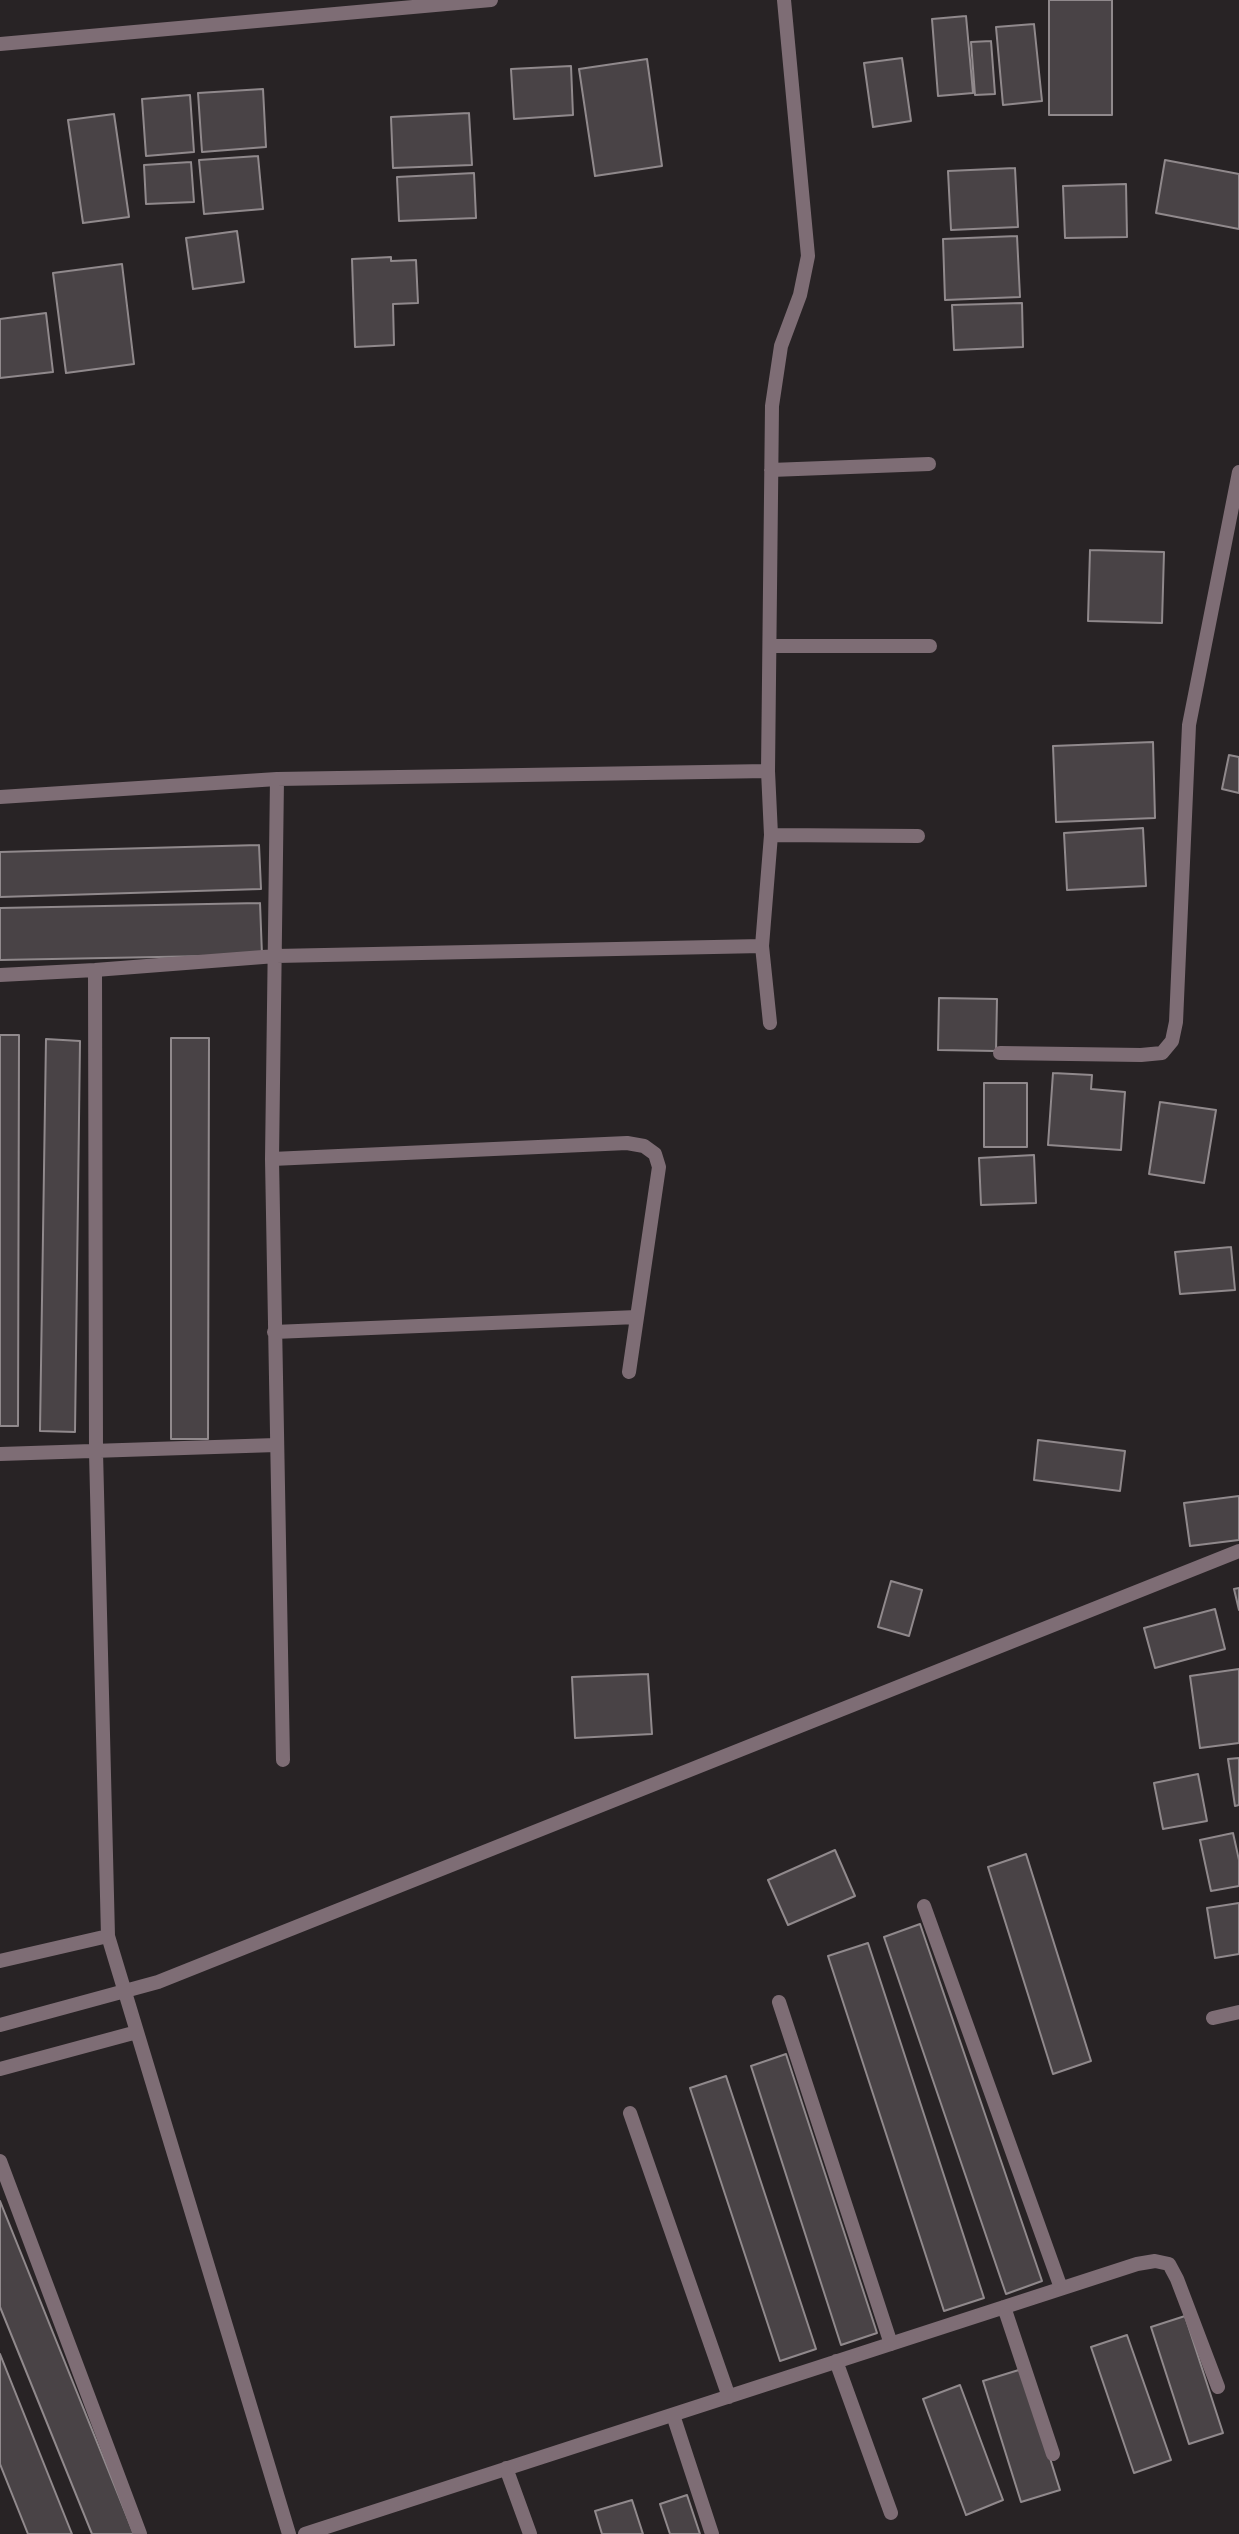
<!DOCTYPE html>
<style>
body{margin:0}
canvas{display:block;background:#282325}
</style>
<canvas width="1239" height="2534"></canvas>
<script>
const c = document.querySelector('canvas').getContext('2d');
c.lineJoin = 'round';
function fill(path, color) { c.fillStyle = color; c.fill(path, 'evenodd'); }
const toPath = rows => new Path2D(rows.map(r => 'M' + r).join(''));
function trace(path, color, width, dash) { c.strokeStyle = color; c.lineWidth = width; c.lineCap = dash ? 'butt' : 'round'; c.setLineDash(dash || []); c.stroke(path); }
const building = toPath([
 [1049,0,1112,0,1112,115,1049,115,1049,0],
 [966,16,973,93,938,96,932,19,966,16],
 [1034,24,1042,101,1003,105,996,27,1034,24],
 [991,41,995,94,975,95,971,42,991,41],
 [902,58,911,121,873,127,864,63,902,58],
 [647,59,662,166,595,176,579,69,647,59],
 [571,66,573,115,514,119,511,69,571,66],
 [263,89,266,147,202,152,198,93,263,89],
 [190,95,194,152,146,156,142,99,190,95],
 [469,113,472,165,393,168,391,117,469,113],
 [114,114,129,217,83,223,68,120,114,114],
 [258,156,263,209,204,214,199,160,258,156],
 [1165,160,1239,174,1239,229,1156,213,1165,160],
 [191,162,194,202,146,204,144,165,191,162],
 [1015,168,1018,227,951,230,948,171,1015,168],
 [474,173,476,218,399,221,397,177,474,173],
 [1126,184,1127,237,1065,238,1063,186,1126,184],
 [237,231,244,282,193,289,186,238,237,231],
 [1017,236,1020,297,945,300,943,239,1017,236],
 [391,257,391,261,416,260,418,303,393,304,394,345,355,347,352,259,391,257],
 [122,264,134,364,66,373,53,273,122,264],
 [1022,303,1023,347,954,350,952,305,1022,303],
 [46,313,53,372,0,378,0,319,46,313],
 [1090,550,1164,552,1162,623,1088,621,1090,550],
 [1153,742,1155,818,1056,822,1053,746,1153,742],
 [1229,755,1239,757,1239,793,1222,789,1229,755],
 [1143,828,1146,886,1067,890,1064,833,1143,828],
 [259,845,261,889,0,897,0,852,259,845],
 [260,903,262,955,0,960,0,908,260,903],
 [939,998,997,999,996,1051,938,1050,939,998],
 [0,1035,19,1035,18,1426,0,1426,0,1035],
 [171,1038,209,1038,208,1439,171,1439,171,1038],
 [46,1039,80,1041,75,1432,40,1431,46,1039],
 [1053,1073,1092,1075,1091,1089,1125,1092,1121,1150,1048,1145,1053,1073],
 [984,1083,1027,1083,1027,1147,984,1147,984,1083],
 [1160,1102,1216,1110,1204,1183,1149,1174,1160,1102],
 [1034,1155,1036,1203,981,1205,979,1158,1034,1155],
 [1231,1247,1235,1290,1180,1294,1175,1252,1231,1247],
 [1038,1440,1125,1451,1120,1491,1034,1480,1038,1440],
 [1239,1496,1239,1540,1190,1546,1184,1503,1239,1496],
 [891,1581,922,1590,909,1636,878,1627,891,1581],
 [1239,1588,1239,1610,1234,1589,1239,1588],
 [1215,1609,1225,1649,1155,1668,1144,1628,1215,1609],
 [1239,1669,1239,1743,1200,1748,1190,1676,1239,1669],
 [648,1674,652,1734,575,1738,572,1677,648,1674],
 [1239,1758,1239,1805,1235,1806,1228,1759,1239,1758],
 [1198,1774,1207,1821,1163,1829,1154,1783,1198,1774],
 [1233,1833,1239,1860,1239,1886,1211,1891,1200,1840,1233,1833],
 [835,1850,855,1896,788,1925,768,1880,835,1850],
 [1026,1854,1091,2061,1053,2074,988,1867,1026,1854],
 [1239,1903,1239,1954,1215,1958,1207,1908,1239,1903],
 [920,1924,1042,2281,1006,2294,884,1937,920,1924],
 [868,1943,984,2298,944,2311,828,1956,868,1943],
 [786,2054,877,2333,841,2345,751,2066,786,2054],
 [726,2076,816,2349,780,2361,690,2088,726,2076],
 [0,2201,134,2534,92,2534,0,2307,0,2201],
 [1185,2316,1223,2433,1189,2444,1151,2327,1185,2316],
 [1127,2335,1171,2460,1134,2473,1091,2347,1127,2335],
 [0,2354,72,2534,28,2534,0,2464,0,2354],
 [1022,2369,1060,2490,1021,2502,983,2381,1022,2369],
 [960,2385,1003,2500,966,2515,923,2399,960,2385],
 [687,2495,700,2534,670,2534,660,2504,687,2495],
 [632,2500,643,2534,602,2534,595,2511,632,2500]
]);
fill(building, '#494346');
trace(building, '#90898c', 2);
trace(toPath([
 [0,44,491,0],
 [771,470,929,464],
 [770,646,930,646],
 [277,779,272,1159,283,1760],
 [0,797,277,779,768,771],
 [771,835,918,836],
 [95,970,96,1452,108,1936,289,2534],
 [0,975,95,970,276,956,762,946],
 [770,1023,762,946,771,835,768,771,772,406,781,346,800,295,808,256,784,0],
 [1000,1053,1141,1055,1162,1053,1172,1041,1176,1022,1189,725,1239,472],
 [272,1159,627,1143,644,1146,655,1154,659,1167,629,1372],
 [274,1332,637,1317],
 [0,1454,276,1445],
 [924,1906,1061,2288],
 [0,1961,108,1936],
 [779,2002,891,2344],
 [1213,2018,1239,2012],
 [0,2025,158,1982,1239,1551],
 [0,2069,137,2032],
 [630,2113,729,2397],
 [0,2161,140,2534],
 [1004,2307,1053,2454],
 [836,2361,891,2513],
 [673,2415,712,2534],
 [506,2468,530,2534],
 [305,2534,1137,2264,1155,2261,1169,2264,1177,2279,1218,2387]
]), '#7e6d75', 14);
</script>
